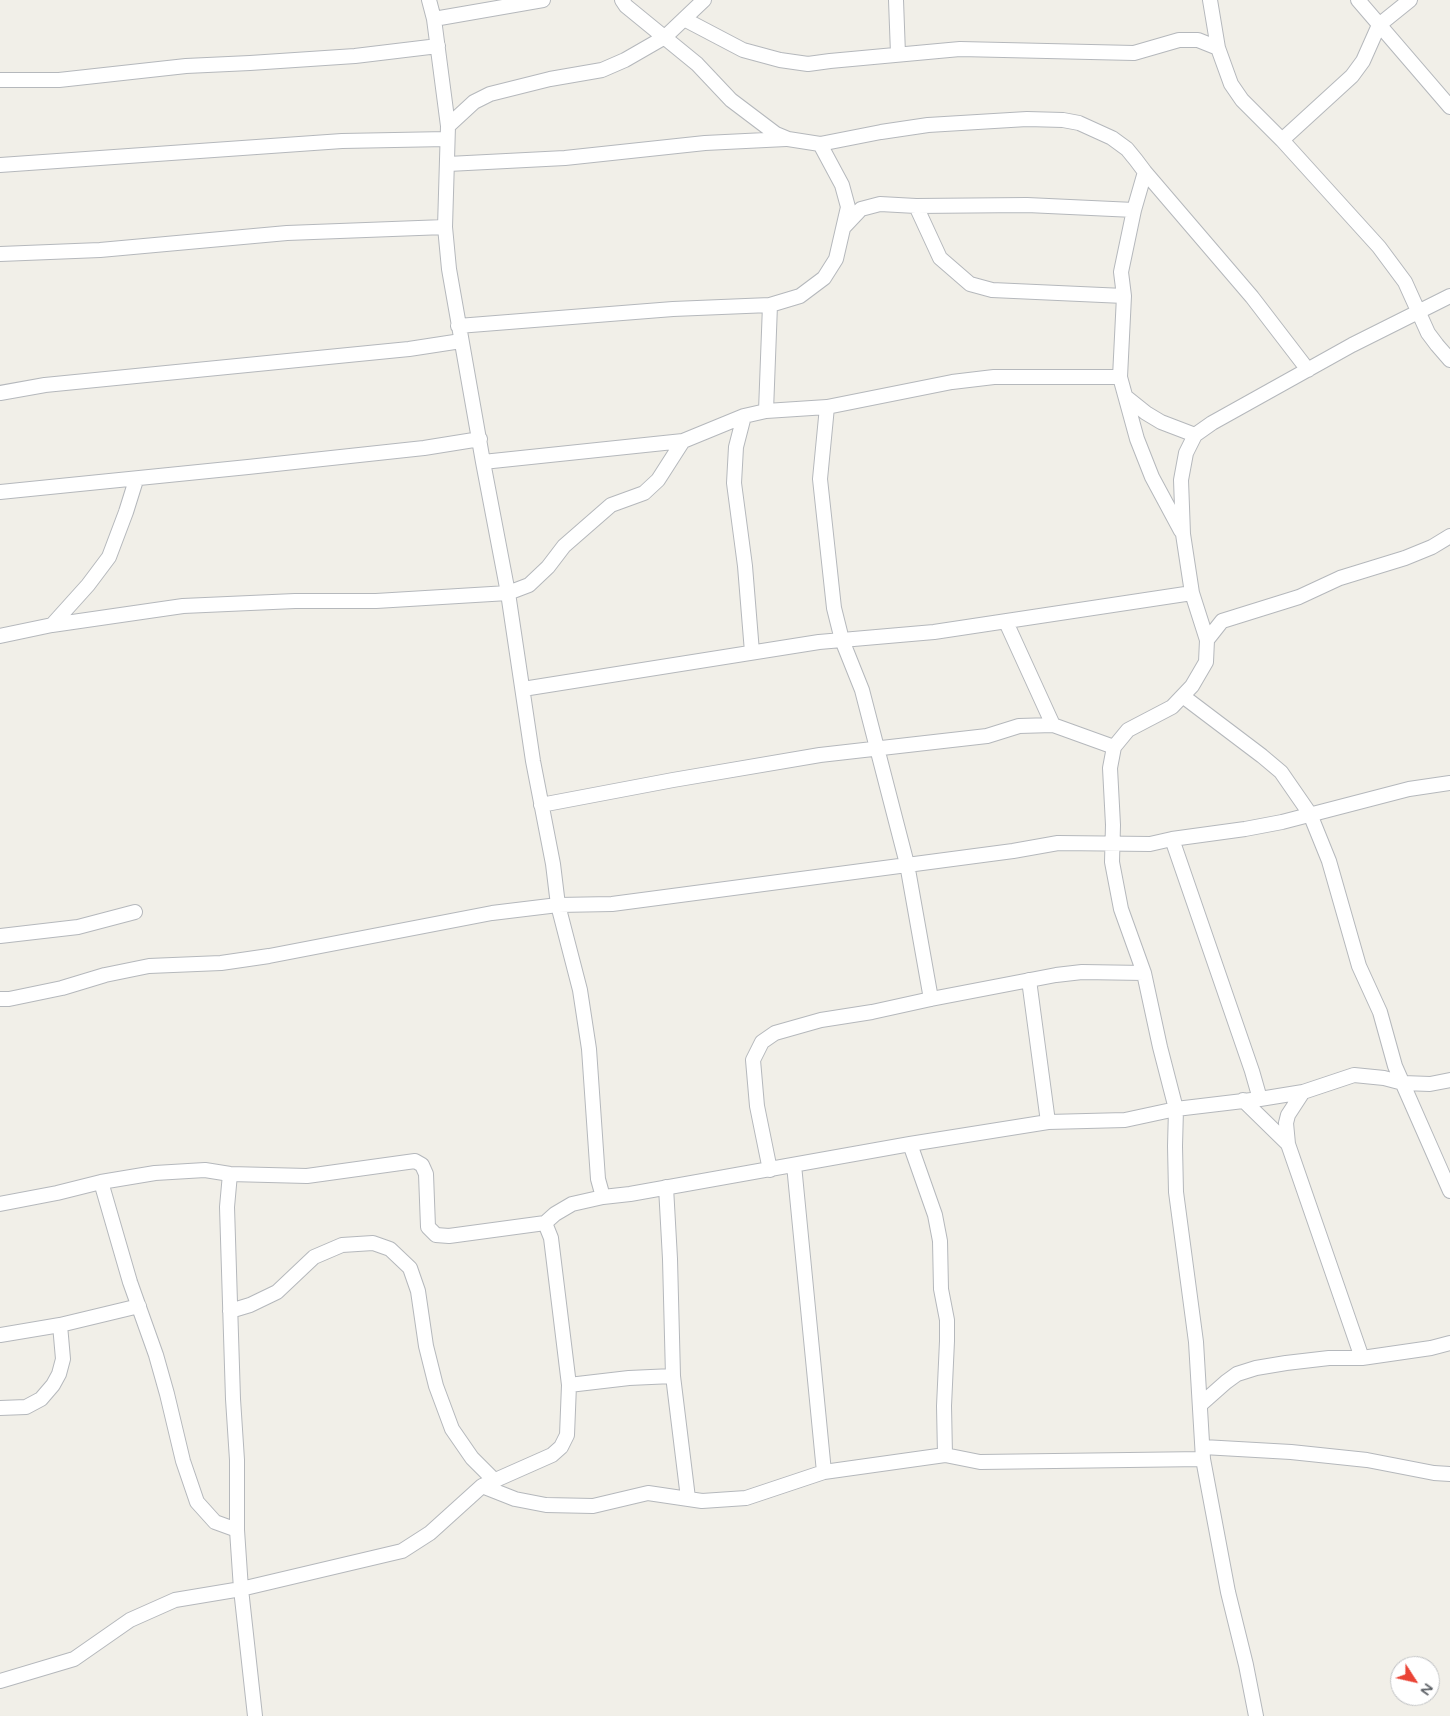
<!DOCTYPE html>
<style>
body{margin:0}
#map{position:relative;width:1450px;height:1716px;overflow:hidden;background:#f1efe8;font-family:"Varela Round",sans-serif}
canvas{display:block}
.north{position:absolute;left:1390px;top:1656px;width:50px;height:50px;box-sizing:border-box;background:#fff;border:1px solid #bfc1c3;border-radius:50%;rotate:125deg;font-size:14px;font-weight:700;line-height:20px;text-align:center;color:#5f6368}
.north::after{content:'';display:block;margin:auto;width:18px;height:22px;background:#ea4335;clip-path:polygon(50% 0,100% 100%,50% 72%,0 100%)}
</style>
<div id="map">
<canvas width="1450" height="1716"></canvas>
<div class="north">N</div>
</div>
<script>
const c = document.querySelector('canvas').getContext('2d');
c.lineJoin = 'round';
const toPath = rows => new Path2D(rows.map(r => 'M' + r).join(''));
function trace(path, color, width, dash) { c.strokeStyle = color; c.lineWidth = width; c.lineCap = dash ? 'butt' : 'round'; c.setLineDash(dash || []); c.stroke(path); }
const minor = toPath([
 [429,0,434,19,448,126,445,227,449,269,483,462,508,593,533,761,553,864,558,905,580,990,589,1049,598,1179,603,1197],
 [622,0,626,6,697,64,731,100,776,134,788,139,820,144,881,132,928,125,1027,119,1063,120,1079,123,1112,138,1127,149,1136,160,1145,172,1252,297,1308,370],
 [896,0,898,54],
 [1210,0,1218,48,1231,84,1242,100,1282,140,1379,247,1405,282,1428,333,1437,345,1450,360],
 [1358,0,1450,107],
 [434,19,543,0],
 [684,19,743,50,780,60,808,64,830,61,960,49,1134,53,1179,40,1198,40,1218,48],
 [0,80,59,80,186,66,250,63,355,56,438,46],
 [448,126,474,102,490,94,550,79,602,70,625,60,665,37,704,0],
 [1282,140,1352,76,1363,61,1379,25,1410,0],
 [448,164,565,158,705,143,786,139],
 [0,165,342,141,447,139],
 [1145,172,1134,210,1121,272,1124,296,1120,377,1137,439,1152,477,1181,531],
 [916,206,940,258,970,284,992,290,1124,296],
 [844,227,861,209,880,204,916,206,1027,205,1134,210],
 [0,254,100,250,287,233,445,227],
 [458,326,673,309,770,305,800,296,824,278,836,259,848,207,842,185,820,144],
 [0,393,45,385,409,349,461,341],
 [1126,397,1146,413,1161,422,1195,435],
 [827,407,820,479,834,608,842,640,862,690,907,864,931,999],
 [766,411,770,305],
 [744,416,736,447,734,483,745,566,752,652],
 [483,462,683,441],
 [0,492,248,467,424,448,480,439],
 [1006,622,1053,725],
 [52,625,88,585,109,557,126,512,136,480],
 [0,636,52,625,183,606,295,601,376,601,508,593,529,585,548,567,564,546,611,505,644,493,658,480,683,441,744,416,766,411,827,407,952,382,994,377,1120,377],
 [1207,640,1222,621,1299,597,1340,578,1405,558,1432,547,1450,536],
 [523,689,819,642,934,632,1192,593],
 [1184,697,1262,756,1281,772,1310,814,1329,861,1359,966,1380,1012,1395,1066,1450,1191],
 [541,805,673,780,820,755,987,736,1019,726,1053,725,1114,747],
 [1172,839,1252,1071,1260,1099],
 [0,936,78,927,135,912],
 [1029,980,1048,1122],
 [0,999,9,999,62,988,105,975,149,966,221,963,269,956,492,913,558,905,612,904,1013,851,1058,843,1150,844,1172,839,1245,829,1282,822,1409,789,1450,783],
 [1303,1092,1288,1115,1286,1123,1288,1144,1362,1358],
 [1243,1100,1288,1144],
 [910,1144,935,1215,940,1241,941,1289,947,1320,947,1341,944,1406,945,1455],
 [794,1165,824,1472],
 [770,1170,757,1106,753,1060,762,1042,775,1033,821,1020,872,1012,931,999,1056,975,1082,972,1144,973],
 [230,1174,227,1207,233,1399,237,1460,237,1530],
 [101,1182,130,1282,156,1355,167,1394,183,1461,197,1502,215,1522,237,1530,241,1589,255,1716],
 [666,1187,670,1259,673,1376,688,1498],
 [0,1204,57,1193,101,1182,155,1173,205,1170,230,1174,307,1176,415,1161,422,1165,426,1174,428,1227,436,1235,449,1236,545,1223],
 [230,1311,250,1305,277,1292,314,1257,342,1245,373,1243,390,1249,410,1268,418,1291,426,1346,436,1386,452,1429,472,1458,494,1480],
 [0,1335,60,1325,139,1306],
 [569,1385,629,1378,673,1376],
 [1200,1405,1226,1382,1237,1374,1256,1368,1286,1363,1329,1358,1362,1358,1431,1348,1450,1343],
 [0,1408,26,1407,41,1399,53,1385,59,1374,63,1359,60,1325],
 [1203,1447,1291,1452,1367,1460,1434,1473,1450,1474],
 [482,1486,552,1455,561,1447,567,1435,569,1385,551,1238,545,1223,555,1214,572,1204,603,1197,630,1194,910,1144,1048,1122,1125,1120,1176,1109,1260,1099,1303,1092,1354,1075,1384,1078,1403,1083,1430,1084,1450,1080],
 [0,1681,74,1659,130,1620,175,1600,241,1589,402,1551,430,1533,482,1486,515,1499,546,1505,593,1506,648,1493,702,1501,746,1498,824,1472,945,1455,980,1462,1203,1459],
 [1256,1716,1246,1665,1228,1592,1203,1459,1196,1342,1176,1192,1175,1146,1176,1109,1160,1047,1144,973,1121,909,1112,862,1113,825,1110,768,1114,747,1128,730,1172,707,1192,686,1206,662,1207,640,1192,593,1183,534,1181,480,1186,453,1195,435,1212,423,1352,345,1450,296]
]);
trace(minor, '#b5b8bc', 16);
trace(minor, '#fff', 14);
</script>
